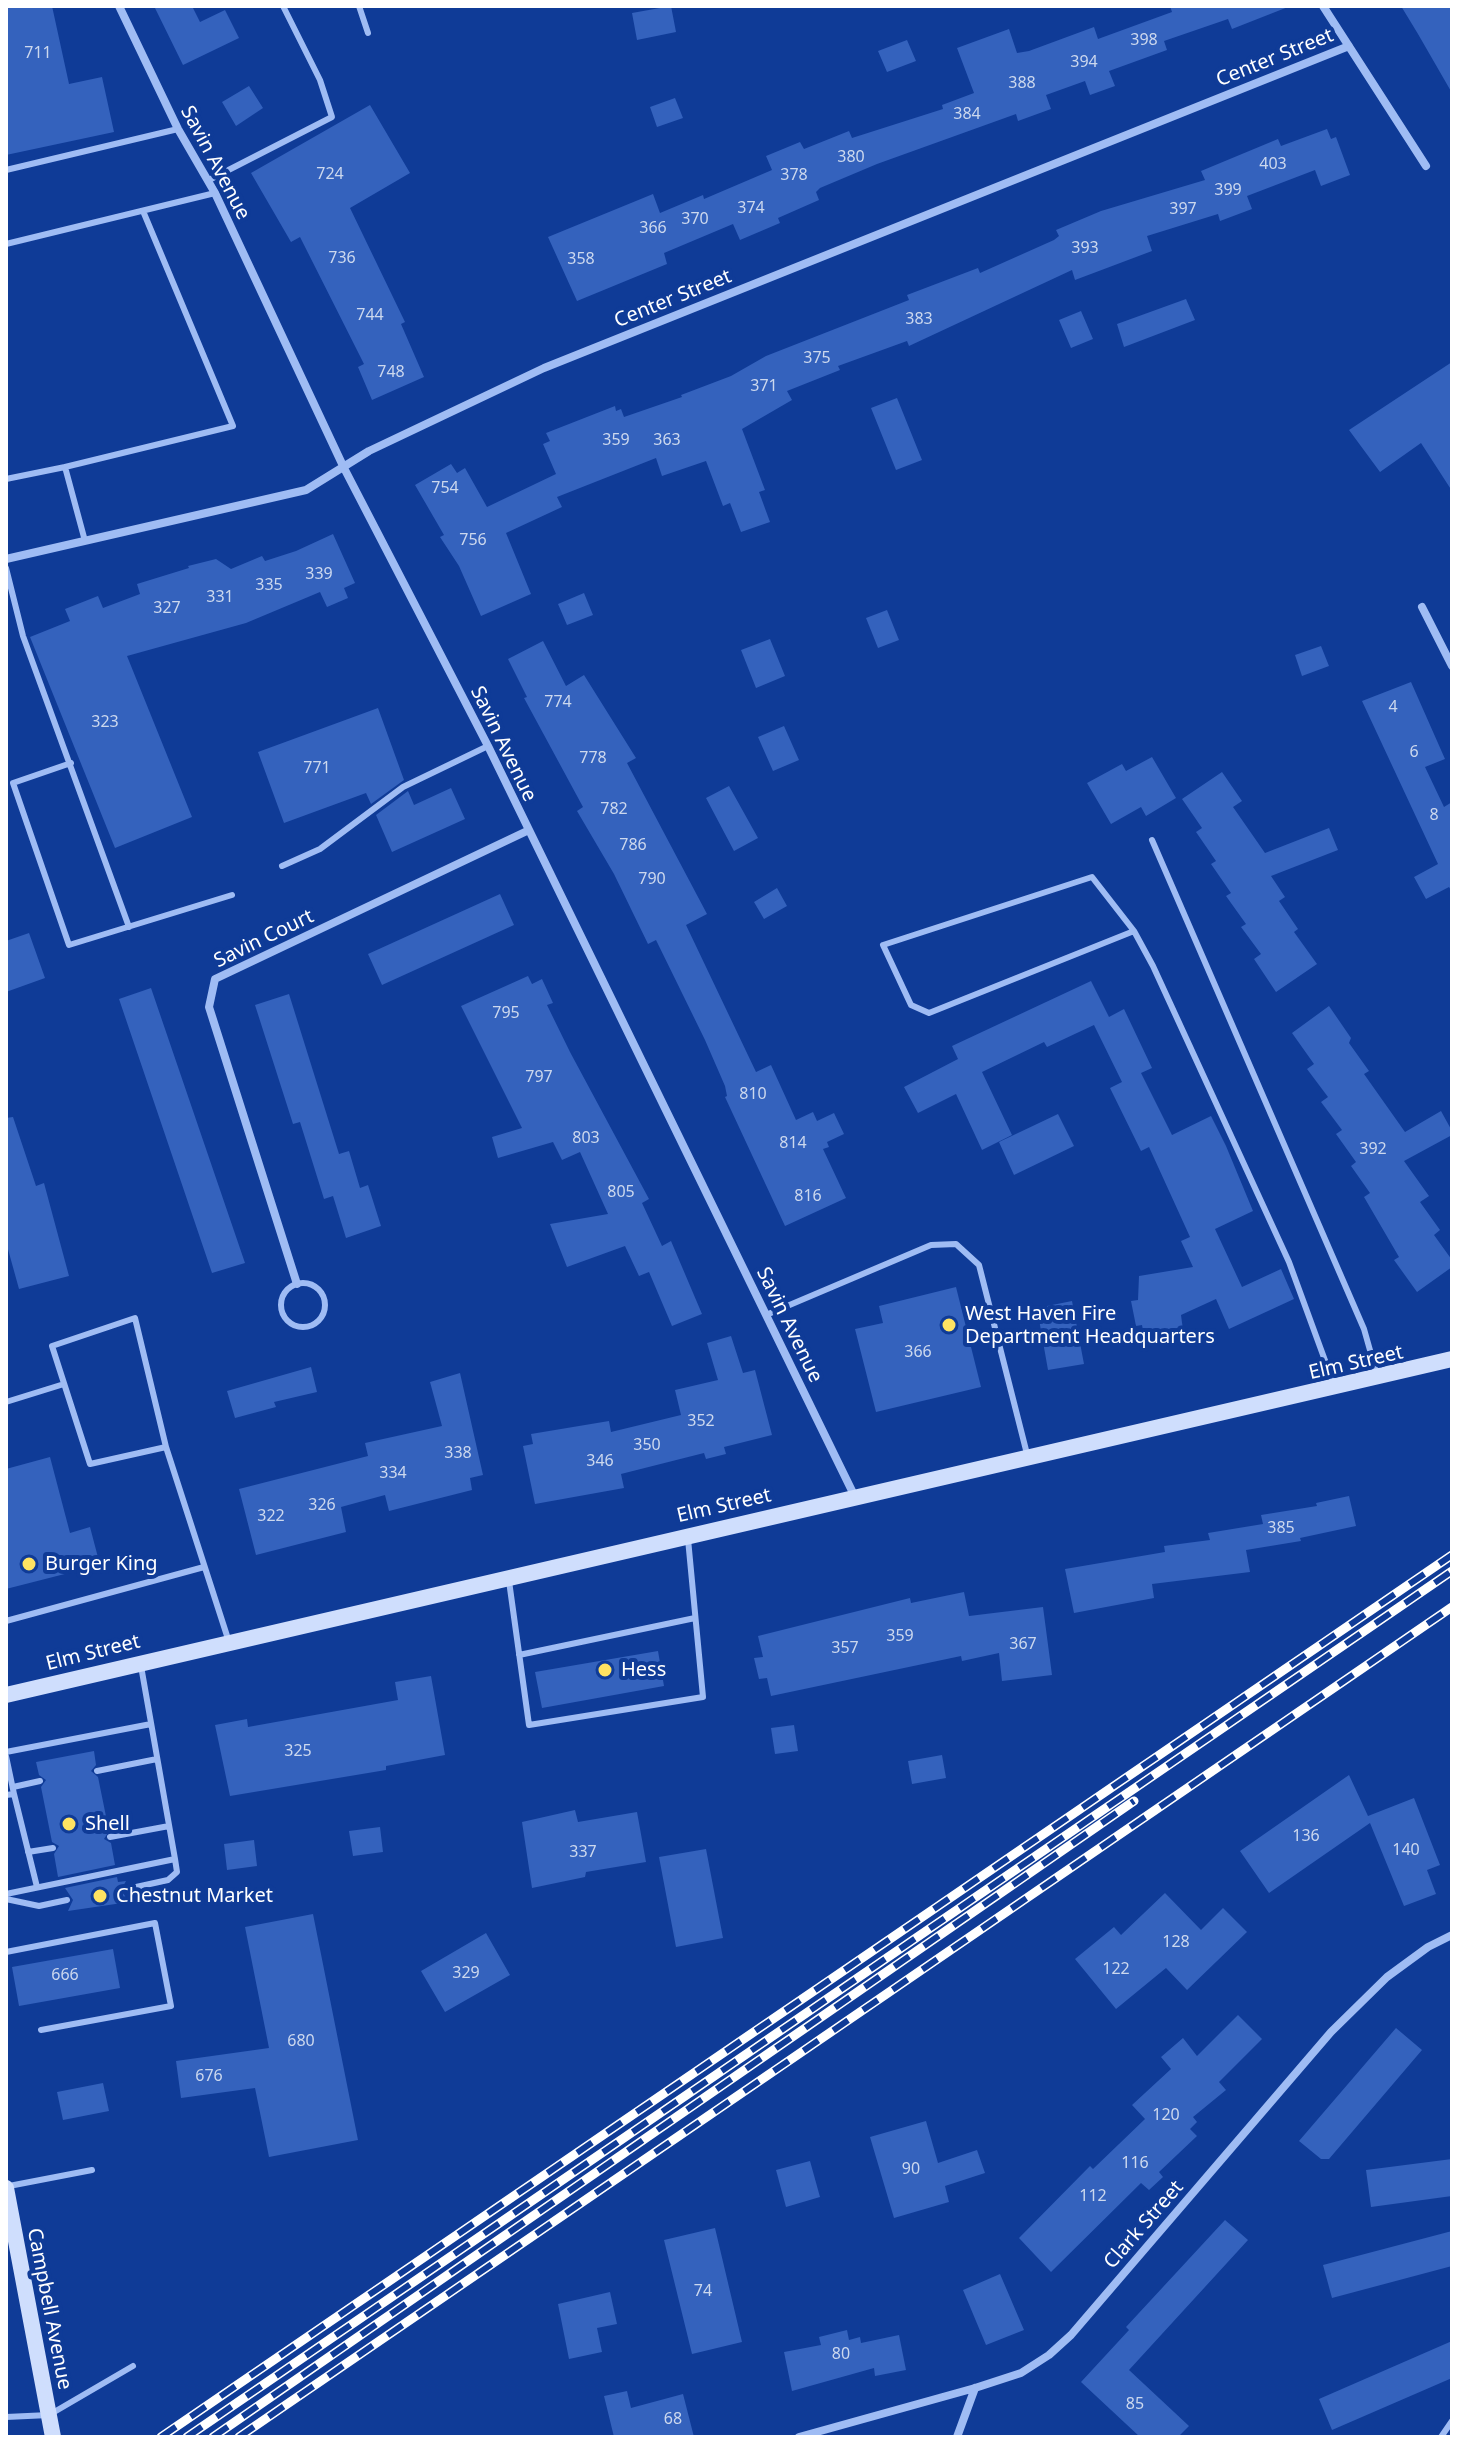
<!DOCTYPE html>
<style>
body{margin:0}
#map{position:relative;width:1458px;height:2443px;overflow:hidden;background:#0f3b97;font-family:"Noto Sans",sans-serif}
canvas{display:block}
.frame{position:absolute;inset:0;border:8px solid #fff;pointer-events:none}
</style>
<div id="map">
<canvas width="1458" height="2443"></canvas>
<div class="frame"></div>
</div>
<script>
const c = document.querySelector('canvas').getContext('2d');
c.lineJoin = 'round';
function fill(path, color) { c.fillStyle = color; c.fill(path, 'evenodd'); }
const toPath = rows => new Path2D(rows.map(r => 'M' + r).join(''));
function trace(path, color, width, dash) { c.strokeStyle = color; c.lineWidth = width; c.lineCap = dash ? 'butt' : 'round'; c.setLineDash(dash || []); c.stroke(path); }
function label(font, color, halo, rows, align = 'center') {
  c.font = font + ' "Noto Sans",sans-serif'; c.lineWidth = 8; c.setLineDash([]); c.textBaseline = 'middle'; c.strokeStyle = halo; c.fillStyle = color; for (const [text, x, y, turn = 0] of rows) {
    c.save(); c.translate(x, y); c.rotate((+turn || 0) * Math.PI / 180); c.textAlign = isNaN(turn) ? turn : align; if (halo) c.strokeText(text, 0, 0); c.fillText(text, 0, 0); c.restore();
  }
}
fill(toPath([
 [6,6,52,6,69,84,102,77,114,132,6,155],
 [154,6,192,6,200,22,225,10,239,38,183,65],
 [671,6,676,32,637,40,632,13],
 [1170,6,1288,7,1232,29,1228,19,1164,41,1167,50,1109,71,1115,86,1090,95,1085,81,1046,95,1051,109,1018,121,1016,114,877,164,820,188,816,192,819,200,778,218,780,223,740,240,733,224,664,253,667,264,577,301,548,237,653,194,660,213,703,195,704,199,772,170,766,156,800,142,804,149,849,131,852,138,943,109,942,105,974,93,957,48,1009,29,1017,53,1029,51,1094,27,1098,39,1172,12],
 [1401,6,1452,6,1452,93,1418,34],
 [907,40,916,61,887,72,878,51],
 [249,86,263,108,236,126,222,102],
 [675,98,683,118,657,127,650,107],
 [370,105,410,173,350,208,405,322,401,324,424,377,372,400,358,367,364,364,300,237,291,242,251,173],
 [1327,129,1331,139,1336,137,1350,175,1321,186,1315,170,1247,196,1252,209,1220,221,1218,214,1147,236,1152,251,1075,280,1072,270,909,346,907,341,838,366,840,370,787,391,792,400,742,429,765,490,759,492,770,522,741,532,730,503,723,506,706,461,662,476,656,458,557,497,562,507,506,533,531,594,481,616,459,566,440,537,444,535,415,485,451,464,457,473,465,468,487,507,556,474,543,444,550,441,546,433,615,406,616,411,621,409,624,417,682,397,681,395,731,376,766,356,909,300,907,295,978,268,980,273,1054,240,1059,236,1056,230,1101,211,1205,180,1201,171,1278,139,1281,146],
 [1186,299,1195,320,1124,347,1117,324],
 [1081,311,1093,339,1071,348,1059,320],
 [1452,362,1452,491,1421,443,1380,472,1349,430],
 [897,398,922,460,896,470,871,408],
 [333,534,355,583,344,588,348,598,327,607,320,592,246,623,127,656,192,817,115,848,30,637,70,621,65,609,98,596,103,608,140,594,137,584,189,568,188,566,216,559,231,569,262,556,265,561,296,551],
 [584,593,593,615,567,625,558,604],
 [887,610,899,640,878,648,866,618],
 [770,639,785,676,756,688,741,650],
 [543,641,566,686,584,675,636,758,627,763,707,914,686,925,756,1072,771,1065,796,1120,813,1112,817,1121,834,1113,844,1134,827,1142,829,1147,823,1149,846,1198,785,1226,725,1097,727,1096,725,1086,705,1040,656,940,648,944,614,874,577,811,583,807,524,698,527,697,508,659],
 [1321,646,1329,666,1302,676,1295,655],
 [1411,682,1445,759,1425,767,1444,807,1452,802,1452,892,1449,887,1426,899,1414,877,1438,864,1362,701],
 [378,708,404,780,371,804,366,793,284,823,258,752],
 [784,726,799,760,773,771,758,737],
 [1152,757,1176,798,1146,816,1141,807,1111,824,1087,783,1122,764,1126,771],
 [1222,772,1242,801,1233,807,1265,853,1329,828,1338,850,1271,876,1285,897,1279,901,1298,929,1294,932,1317,964,1276,992,1254,959,1261,954,1241,927,1246,924,1226,896,1231,893,1211,864,1216,861,1196,832,1202,828,1182,799],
 [729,786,758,838,734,851,706,798],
 [451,788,465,819,392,852,376,815,408,791,414,805],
 [777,888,787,906,764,919,754,902],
 [500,894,514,925,382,985,368,954],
 [29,933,45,978,6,992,6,941],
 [528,976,532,984,542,979,553,1003,547,1005,570,1052,649,1199,642,1203,662,1246,671,1241,702,1314,672,1326,649,1272,639,1276,625,1246,567,1267,550,1224,608,1214,580,1152,562,1160,553,1142,498,1158,492,1137,522,1128,461,1006],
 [1091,981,1109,1017,1124,1009,1152,1068,1141,1073,1172,1135,1211,1116,1226,1146,1253,1211,1215,1229,1242,1287,1281,1269,1294,1299,1229,1329,1216,1299,1181,1315,1183,1330,1144,1336,1142,1325,1136,1326,1131,1301,1138,1300,1139,1276,1193,1267,1181,1241,1190,1237,1149,1147,1141,1151,1110,1088,1122,1082,1094,1025,1047,1047,1044,1042,982,1072,1012,1135,982,1150,956,1094,918,1113,904,1087,958,1059,952,1046],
 [151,988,245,1263,212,1273,119,999],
 [289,994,339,1154,349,1151,360,1188,368,1185,381,1226,346,1238,333,1196,324,1199,300,1122,293,1124,255,1005],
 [1329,1006,1351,1038,1349,1043,1369,1071,1364,1074,1405,1132,1441,1111,1452,1131,1452,1135,1404,1161,1429,1196,1420,1202,1440,1230,1434,1235,1452,1260,1452,1267,1417,1292,1394,1260,1399,1257,1364,1197,1370,1193,1351,1166,1356,1162,1336,1134,1342,1130,1321,1102,1328,1097,1307,1069,1314,1064,1292,1033],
 [1058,1114,1074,1146,1014,1175,999,1142],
 [13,1117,36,1186,44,1183,69,1276,19,1289,6,1242,6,1118],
 [956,1287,981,1387,876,1412,855,1329,883,1323,879,1306],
 [1072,1301,1084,1364,1048,1370,1037,1308],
 [731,1336,743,1373,755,1370,772,1435,724,1447,726,1454,706,1459,704,1453,621,1474,624,1488,535,1504,523,1446,533,1444,531,1434,609,1421,611,1432,681,1415,675,1390,718,1380,707,1343],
 [311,1367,317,1392,274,1402,276,1407,235,1418,227,1391],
 [460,1373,483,1475,470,1478,472,1490,389,1511,385,1495,341,1507,346,1532,256,1555,239,1489,368,1456,365,1443,442,1426,430,1382],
 [50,1457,70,1533,90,1527,100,1565,6,1589,6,1469],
 [1349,1496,1356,1526,1300,1538,1301,1541,1246,1550,1250,1572,1152,1584,1154,1598,1074,1613,1065,1569,1165,1552,1164,1546,1210,1540,1208,1533,1263,1524,1261,1515,1317,1506,1316,1503],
 [964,1592,969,1616,1043,1607,1052,1675,1002,1681,999,1653,962,1661,961,1656,771,1696,767,1678,759,1679,754,1658,763,1657,758,1636,910,1598,911,1603],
 [658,1651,664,1686,542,1708,535,1672],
 [431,1676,445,1755,386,1766,386,1770,230,1796,215,1725,247,1719,248,1727,398,1700,395,1682],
 [794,1725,798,1751,775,1754,771,1728],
 [94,1751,96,1765,91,1771,98,1777,109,1831,104,1839,111,1843,115,1865,58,1877,54,1854,59,1846,52,1842,41,1787,46,1780,39,1775,36,1762],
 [942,1755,946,1778,912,1784,908,1761],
 [1349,1775,1368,1816,1414,1798,1440,1865,1427,1870,1436,1894,1404,1906,1370,1823,1269,1893,1240,1851],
 [575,1810,578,1822,637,1812,646,1862,586,1872,585,1877,532,1888,522,1822],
 [380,1827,383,1852,353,1856,349,1831],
 [254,1840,257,1866,227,1870,224,1844],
 [706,1849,723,1938,676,1947,659,1857],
 [117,1877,118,1882,126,1881,121,1890,129,1902,68,1911,73,1900,65,1888],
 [1165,1893,1201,1930,1223,1908,1247,1932,1187,1990,1166,1968,1116,2009,1075,1959,1114,1927,1121,1935],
 [313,1914,358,2140,269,2157,255,2088,181,2098,176,2061,269,2048,245,1927],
 [486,1933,510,1975,445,2012,421,1971],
 [113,1949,120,1988,19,2006,12,1967],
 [1238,2015,1262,2039,1219,2082,1226,2090,1193,2117,1197,2122,1190,2129,1197,2136,1159,2172,1163,2177,1149,2190,1141,2183,1051,2272,1019,2238,1090,2166,1093,2169,1145,2119,1132,2105,1171,2069,1161,2057,1183,2038,1197,2056],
 [1396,2028,1422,2050,1329,2159,1321,2159,1299,2141],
 [103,2083,109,2111,63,2120,57,2092],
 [926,2121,938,2163,977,2150,985,2173,945,2186,949,2202,894,2218,870,2137],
 [1452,2159,1452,2196,1371,2207,1366,2170],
 [810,2161,820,2197,786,2207,776,2170],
 [1225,2220,1248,2240,1129,2370,1189,2426,1178,2437,1140,2437,1081,2382,1129,2330,1126,2327],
 [715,2228,742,2342,692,2354,664,2240],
 [1452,2231,1452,2266,1332,2298,1323,2265],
 [1000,2274,1024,2330,986,2345,963,2290],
 [610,2292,617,2324,597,2328,602,2352,569,2359,558,2304],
 [847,2330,849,2340,860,2337,861,2343,899,2335,906,2370,875,2376,874,2368,792,2391,784,2352,821,2345,819,2337],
 [1452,2341,1452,2378,1332,2430,1319,2399],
 [627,2391,631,2408,683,2394,694,2437,614,2437,604,2396]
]), '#3462bd');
trace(toPath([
 [359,6,368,33],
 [6,170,178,129],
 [209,180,332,117,320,80,283,6],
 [6,244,215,193],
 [65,467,233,426,143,211],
 [6,479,65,467,85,541],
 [6,568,23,636,129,927],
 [71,763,13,783,69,945,232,895],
 [1152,840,1364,1329,1377,1375],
 [282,866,320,849,403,787,488,746],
 [1134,931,929,1013,911,1005,883,945,1092,877,1134,931,1153,966,1289,1262,1334,1385],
 '281 1305a22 22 0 1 1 44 0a22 22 0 1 1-44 0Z',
 [766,1315,931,1245,956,1244,979,1265,1027,1454],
 [6,1402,64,1384],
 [166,1447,90,1464,52,1346,135,1318,166,1447,229,1642],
 [509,1581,529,1725,703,1697,688,1539],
 [6,1621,204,1567],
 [519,1655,695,1618],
 [6,1752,151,1724],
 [6,1756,14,1794,6,1795],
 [97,1771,157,1759],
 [13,1787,40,1781],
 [14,1794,37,1887],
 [110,1837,169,1826],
 [28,1852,53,1848],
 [127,1889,168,1880,177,1872,175,1859],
 [6,1894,175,1859,141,1666],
 [6,1899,39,1906,67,1900],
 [6,1952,155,1923,171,2006,41,2030],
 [9,2186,92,2170],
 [6,2417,49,2415,133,2366],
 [1441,2437,1452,2421]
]), '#9fbcf4', 6);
trace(toPath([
 [119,6,178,129,215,193,344,468,488,746,855,1497],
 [1323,6,1426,166],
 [6,559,306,490,369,451,544,368,1349,46],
 [1422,607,1452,666],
 [297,1284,209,1007,215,979,527,831],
 [799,2437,975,2388,1021,2373,1049,2355,1071,2335,1331,2032,1387,1977,1428,1947,1452,1935],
 [957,2437,975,2388]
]), '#9fbcf4', 8);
trace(toPath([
 [6,1695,1452,1359],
 [6,2188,53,2437]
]), '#cfdefd', 16);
const rail = toPath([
 [161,2437,1452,1555],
 [187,2437,1452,1571],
 [213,2437,1134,1801],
 [239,2437,1452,1607]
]);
trace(rail, '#fff', 9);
trace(rail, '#0f3b97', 6, [18]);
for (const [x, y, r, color] of [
 [949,1325,8,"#ffe362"],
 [29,1564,8,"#ffe362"],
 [605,1670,8,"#ffe362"],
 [69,1824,8,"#ffe362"],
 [100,1896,8,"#ffe362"]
]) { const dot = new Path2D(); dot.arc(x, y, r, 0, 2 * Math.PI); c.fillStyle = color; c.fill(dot); trace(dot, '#0f3b97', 3); }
label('16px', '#ccd8ee', null, [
 ["398",1144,40],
 ["711",38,53],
 ["394",1084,62],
 ["388",1022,83],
 ["384",967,114],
 ["380",851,157],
 ["403",1273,164],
 ["724",330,174],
 ["378",794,175],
 ["399",1228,190],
 ["374",751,208],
 ["397",1183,209],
 ["370",695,219],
 ["366",653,228],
 ["393",1085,248],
 ["736",342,258],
 ["358",581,259],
 ["744",370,315],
 ["383",919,319],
 ["375",817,358],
 ["748",391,372],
 ["371",764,386],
 ["359",616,440],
 ["363",667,440],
 ["754",445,488],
 ["756",473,540],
 ["339",319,574],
 ["335",269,585],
 ["331",220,597],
 ["327",167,608],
 ["774",558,702],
 ["4",1393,707],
 ["323",105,722],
 ["6",1414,752],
 ["778",593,758],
 ["771",317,768],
 ["782",614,809],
 ["8",1434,815],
 ["786",633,845],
 ["790",652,879],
 ["795",506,1013],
 ["797",539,1077],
 ["810",753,1094],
 ["803",586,1138],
 ["814",793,1143],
 ["392",1373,1149],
 ["805",621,1192],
 ["816",808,1196],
 ["366",918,1352],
 ["352",701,1421],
 ["350",647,1445],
 ["338",458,1453],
 ["346",600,1461],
 ["334",393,1473],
 ["326",322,1505],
 ["322",271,1516],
 ["385",1281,1528],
 ["359",900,1636],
 ["367",1023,1644],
 ["357",845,1648],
 ["325",298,1751],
 ["136",1306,1836],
 ["140",1406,1850],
 ["337",583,1852],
 ["128",1176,1942],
 ["122",1116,1969],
 ["329",466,1973],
 ["666",65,1975],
 ["680",301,2041],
 ["676",209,2076],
 ["120",1166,2115],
 ["116",1135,2163],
 ["90",911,2169],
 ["112",1093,2196],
 ["74",703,2291],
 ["80",841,2354],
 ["85",1135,2404],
 ["68",673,2419]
]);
label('20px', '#fff', '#0f3b97', [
 ["Center Street",1275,58,-22],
 ["Savin Avenue",215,163,62],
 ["Center Street",673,299,-22],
 ["Savin Avenue",503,744,64],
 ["Savin Court",264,939,-26],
 ["Savin Avenue",789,1325,64],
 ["Elm Street",1356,1363,-13],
 ["Elm Street",724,1506,-13],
 ["Elm Street",93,1653,-14],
 ["Clark Street",1144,2225,-49],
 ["Campbell Avenue",49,2309,79]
]);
label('20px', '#fff', '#0f3b97', [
 ["West Haven Fire",965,1314],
 ["Department Headquarters",965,1337],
 ["Burger King",45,1564],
 ["Hess",621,1670],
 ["Shell",85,1824],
 ["Chestnut Market",116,1896]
], 'left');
</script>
